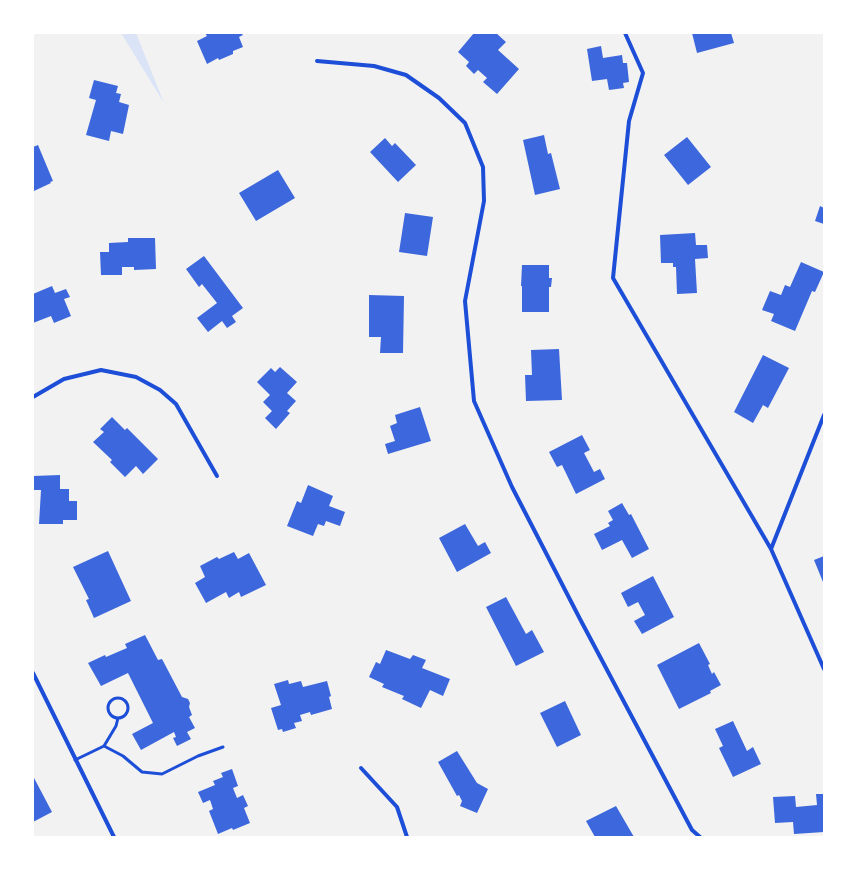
<!DOCTYPE html>
<style>
body{margin:0}
#map{position:relative;width:857px;height:870px;overflow:hidden;background:#f2f2f2;font-family:"Playfair Display",serif}
canvas{display:block}
.frame{position:absolute;inset:0;border:34px solid #fff;pointer-events:none}
</style>
<div id="map">
<canvas width="857" height="870"></canvas>
<div class="frame"></div>
</div>
<script>
const c = document.querySelector('canvas').getContext('2d');
c.lineJoin = 'round';
function fill(path, color) { c.fillStyle = color; c.fill(path, 'evenodd'); }
const toPath = rows => new Path2D(rows.map(r => 'M' + r).join(''));
function trace(path, color, width, dash) { c.strokeStyle = color; c.lineWidth = width; c.lineCap = dash ? 'butt' : 'round'; c.setLineDash(dash || []); c.stroke(path); }
fill(toPath([
 [121,33,136,33,164,103]
]), '#dbe4f7');
fill(toPath([
 [205,33,241,33,243,35,239,37,243,47,233,51,233,54,219,60,218,58,207,64,197,41,207,36],
 [474,33,496,33,506,42,498,50,519,69,497,94,483,82,487,78,478,70,474,74,466,66,469,62,458,52],
 [692,33,731,33,734,43,697,53],
 [601,46,603,58,622,55,623,63,627,63,629,82,623,83,624,88,609,90,607,79,592,81,587,49],
 [94,80,118,86,116,93,121,94,119,102,129,105,123,134,111,131,109,141,86,135,96,100,89,98],
 [544,135,548,154,551,153,560,189,535,195,523,140],
 [687,137,711,167,688,185,664,155],
 [385,138,392,146,395,143,416,165,398,182,370,152],
 [38,145,53,181,50,182,51,183,34,191,33,147],
 [278,170,295,198,256,221,239,193],
 [820,206,824,208,824,224,815,221],
 [405,213,433,217,427,256,399,252],
 [695,233,696,245,707,245,708,258,695,259,697,293,677,294,676,267,673,267,673,263,661,263,660,235],
 [128,238,155,238,156,269,134,270,134,267,122,267,122,275,101,275,100,252,109,252,109,243,128,242],
 [204,256,243,308,232,316,236,322,227,328,222,321,208,332,197,318,217,303,202,284,199,287,186,269],
 [801,262,824,272,815,292,812,291,795,331,771,321,774,314,762,310,770,291,781,295,785,285,790,287],
 [522,265,549,265,549,278,552,278,551,287,549,287,549,312,522,312,522,286,521,286],
 [52,286,55,293,66,289,70,297,64,299,71,316,54,323,51,316,33,323,33,294],
 [369,295,404,296,403,353,380,353,381,337,369,337],
 [559,349,562,400,526,401,525,375,532,375,531,350],
 [763,355,789,368,768,408,763,405,753,423,734,412],
 [280,367,297,382,287,393,296,401,287,411,290,413,276,429,265,418,272,411,263,402,270,395,257,382,271,368,275,372],
 [420,407,431,441,388,454,385,444,395,441,390,426,397,423,395,415],
 [112,417,125,430,127,428,158,459,143,474,136,466,125,477,110,462,112,460,93,442,104,432,100,429],
 [582,435,590,450,584,453,594,472,600,469,605,479,576,494,562,465,557,467,549,452],
 [60,475,60,489,69,489,69,501,77,501,77,520,63,520,63,524,39,524,41,490,33,490,33,476],
 [308,485,333,496,329,506,345,512,340,526,326,521,324,526,318,524,313,536,287,526,297,501,301,503],
 [622,503,629,515,631,514,649,549,632,558,622,540,602,550,594,534,610,526,608,523,613,520,608,511],
 [465,524,478,546,485,542,491,553,457,572,439,538],
 [108,551,131,601,94,618,86,600,89,599,73,567],
 [234,552,238,559,249,553,266,585,241,597,239,592,229,598,226,592,206,603,195,583,205,577,200,566,217,557,219,559],
 [824,556,824,581,823,582,814,560],
 [653,576,674,617,642,634,634,621,645,615,638,602,628,607,621,593],
 [506,597,526,634,532,630,544,652,516,666,486,607],
 [145,635,158,660,162,659,182,697,188,699,190,703,189,707,192,715,189,717,195,728,187,732,191,739,177,746,173,738,176,737,174,732,141,750,132,734,153,723,128,673,101,686,88,663,105,655,106,657,127,648,125,644],
 [699,643,710,664,708,665,712,674,714,672,721,685,710,691,711,693,679,709,657,665],
 [386,650,410,659,413,655,426,660,422,668,450,679,443,696,430,690,421,708,402,699,404,696,382,687,384,684,369,677,376,662,380,664],
 [288,680,289,684,301,681,303,687,327,681,331,696,329,697,332,709,311,715,310,712,300,715,302,721,294,723,296,728,283,732,282,729,278,730,271,708,281,705,274,684],
 [565,701,581,735,557,747,540,713],
 [733,721,747,751,753,747,761,764,733,777,719,748,723,746,715,729],
 [457,751,477,783,488,789,477,813,460,806,462,801,459,795,457,796,438,762],
 [232,769,238,786,233,788,237,798,243,795,248,806,244,808,250,823,233,830,232,828,218,834,209,811,213,809,210,800,203,803,198,792,215,785,213,781,223,777,221,773],
 [33,776,52,812,33,822],
 [816,794,824,794,824,832,794,834,793,822,775,823,773,797,795,796,796,807,817,805],
 [616,806,634,837,595,837,586,821]
]), '#3d67dc');
trace(toPath([
 '108 708a10 10 0 1 1 20 0a10 10 0 1 1-20 0Z',
 [104,746,116,726,118,718],
 [75,760,104,746,123,756,142,772,162,774,198,756,223,747]
]), '#1d4ed8', 3);
trace(toPath([
 [625,33,643,73,629,121,613,278,771,549,824,669],
 [317,61,374,66,406,75,439,98,465,123,483,167,484,201,465,301,474,401,512,487,580,619,692,830,700,837],
 [33,397,64,379,101,370,136,377,160,390,176,404,217,476],
 [771,549,824,415],
 [33,673,114,837],
 [361,768,397,807,407,837]
]), '#1d4ed8', 4);
</script>
